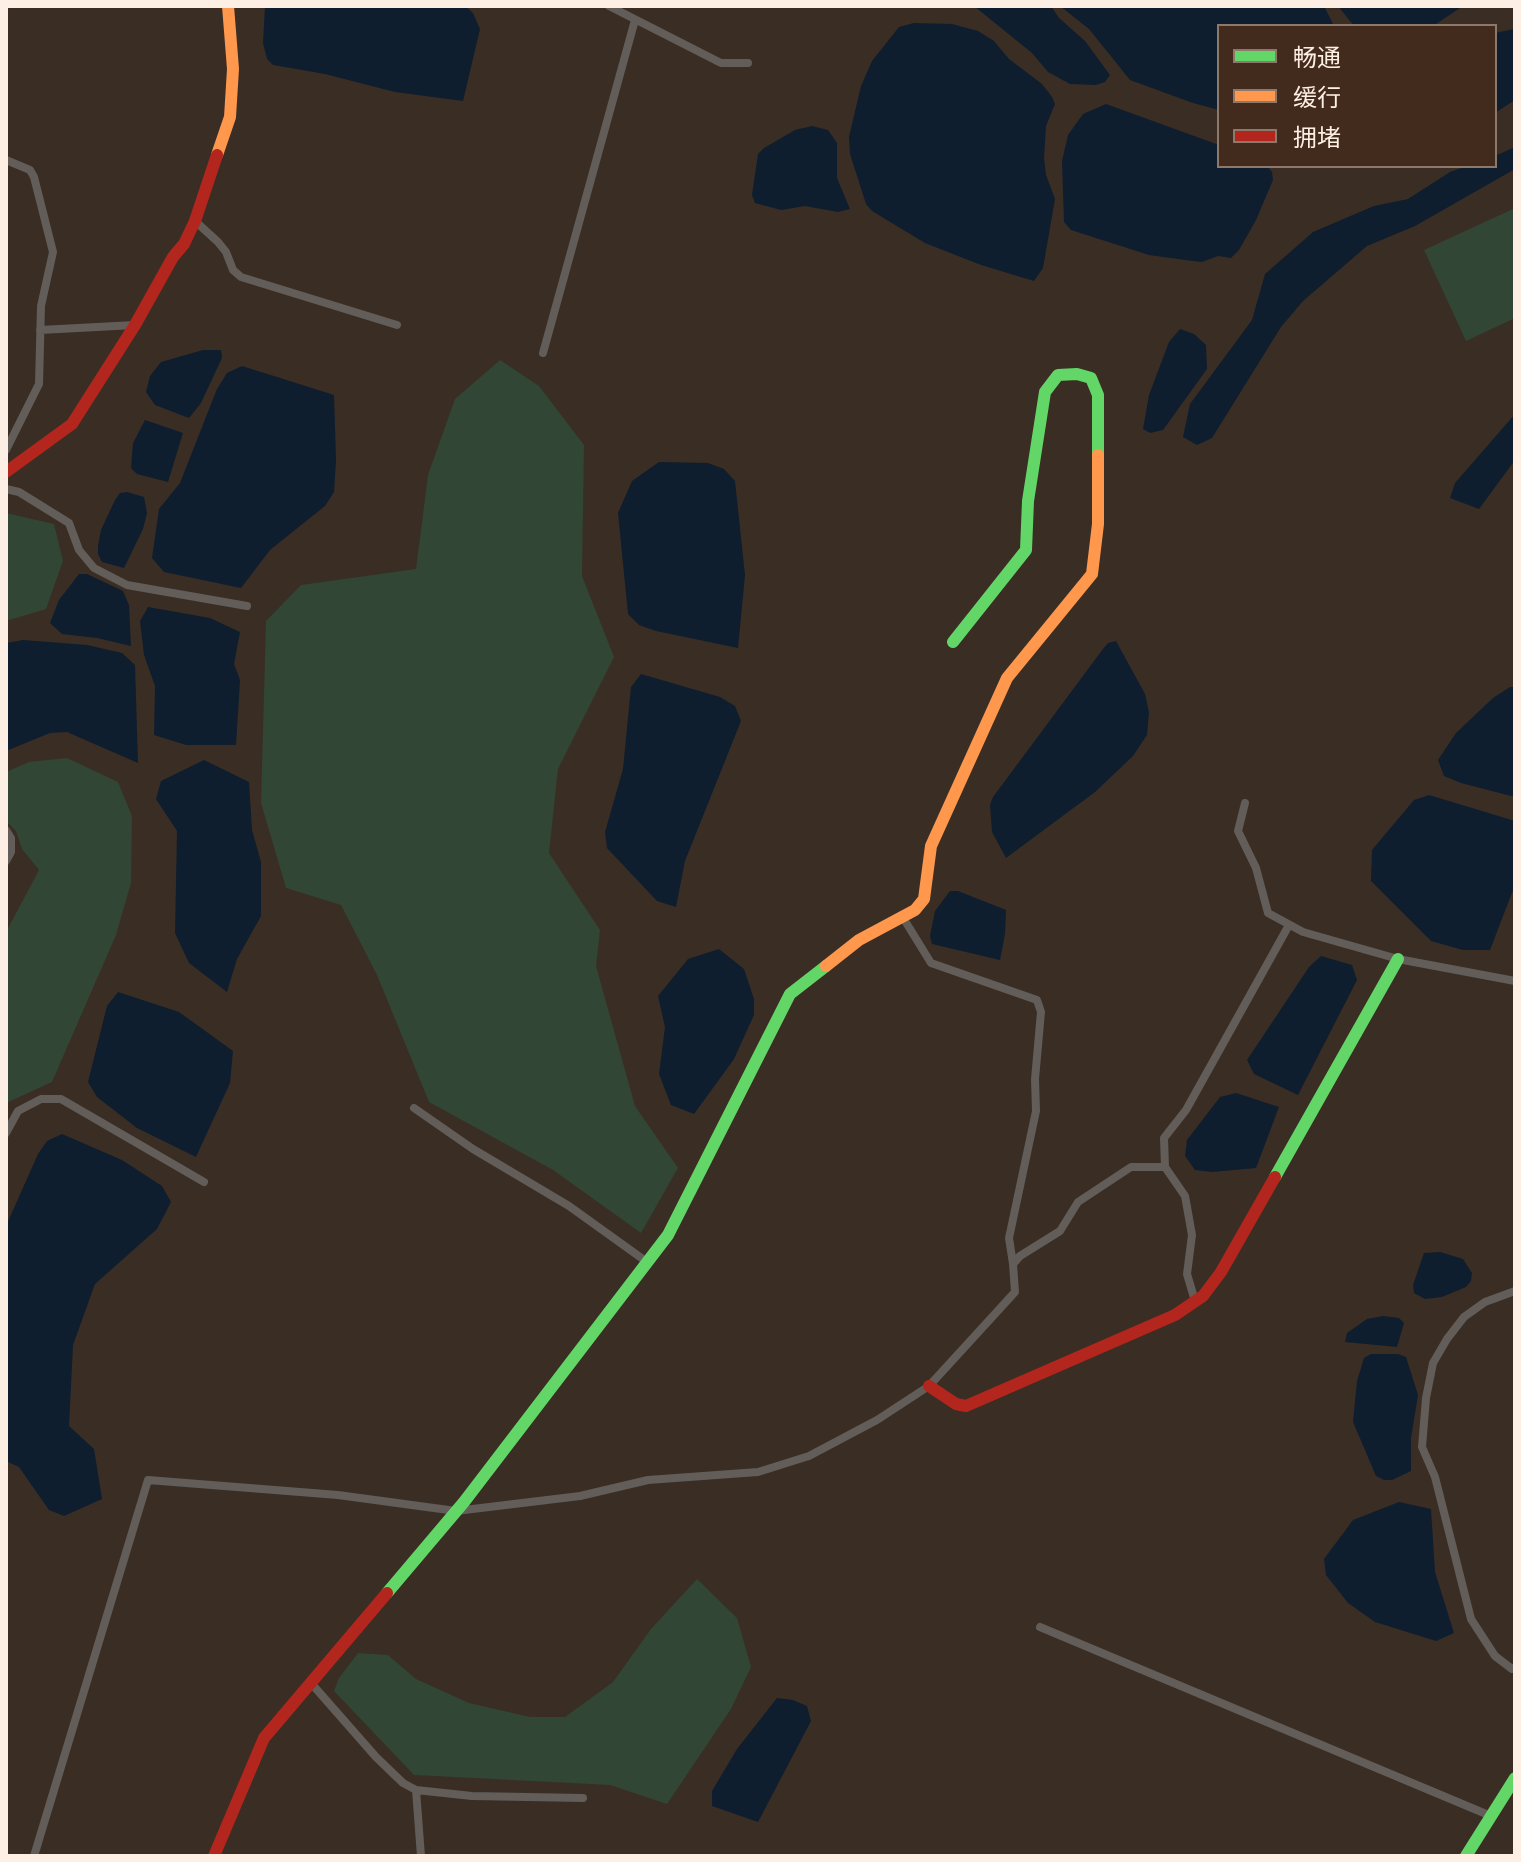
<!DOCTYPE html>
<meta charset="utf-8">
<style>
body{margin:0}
#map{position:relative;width:1521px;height:1862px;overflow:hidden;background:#3a2d24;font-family:"Titillium Web","Noto Sans SC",sans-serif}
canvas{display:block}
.frame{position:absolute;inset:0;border:8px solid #feefe5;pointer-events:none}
.legend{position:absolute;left:1217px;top:24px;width:280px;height:144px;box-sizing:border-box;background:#422b1c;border:2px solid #8d796c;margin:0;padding:10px 14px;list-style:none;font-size:24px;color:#feefe5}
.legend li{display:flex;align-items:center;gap:16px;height:40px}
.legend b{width:40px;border:2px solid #8d796c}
</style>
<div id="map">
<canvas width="1521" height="1862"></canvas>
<div class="frame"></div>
<ul class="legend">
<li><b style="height:10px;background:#63d668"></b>畅通</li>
<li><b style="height:10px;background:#ff974d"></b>缓行</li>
<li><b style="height:10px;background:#b3261e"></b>拥堵</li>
</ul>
</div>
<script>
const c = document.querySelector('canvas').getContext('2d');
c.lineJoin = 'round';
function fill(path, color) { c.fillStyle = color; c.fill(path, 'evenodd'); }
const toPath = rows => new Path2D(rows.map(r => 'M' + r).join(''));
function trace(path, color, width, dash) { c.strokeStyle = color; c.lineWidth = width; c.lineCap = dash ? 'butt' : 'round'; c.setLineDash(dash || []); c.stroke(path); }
fill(toPath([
 [1515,208,1515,318,1466,341,1424,250],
 [500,360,539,386,584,445,582,576,614,657,558,769,549,853,600,930,596,966,635,1106,678,1168,641,1233,553,1170,429,1102,377,975,341,905,286,888,261,803,266,621,301,585,416,569,428,475,455,399],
 [6,513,54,524,63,561,46,609,6,621],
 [67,758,118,782,132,816,131,883,116,935,52,1082,6,1103,6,932,39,870,22,849,16,831,6,821,6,772,29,762],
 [697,1579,737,1618,751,1667,731,1709,667,1804,610,1785,414,1775,334,1691,339,1678,358,1653,388,1655,416,1679,469,1703,530,1717,565,1717,613,1682,651,1629]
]), '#314635');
fill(toPath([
 [265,6,466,7,473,13,480,29,463,101,395,92,325,74,273,65,267,59,263,43],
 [974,6,1051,6,1059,18,1085,41,1110,75,1105,82,1096,85,1070,84,1048,72,1032,53],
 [1060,6,1324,6,1334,26,1219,26,1219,110,1193,103,1130,80,1089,29],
 [1338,6,1463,6,1433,26,1354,26],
 [914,23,952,24,978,31,994,41,1009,59,1042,84,1052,97,1055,104,1046,126,1044,158,1046,175,1055,199,1043,268,1034,281,981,265,925,243,872,211,866,204,850,154,849,137,861,86,872,61,899,27],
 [1514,29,1515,100,1495,113,1495,33],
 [1106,104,1219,145,1219,166,1267,166,1272,172,1273,180,1256,220,1239,250,1231,258,1218,256,1202,262,1193,261,1149,255,1071,230,1064,222,1062,161,1068,135,1083,114],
 [812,126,828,130,837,143,837,178,850,209,838,212,805,206,781,210,755,203,752,195,758,154,764,148,795,130],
 [1515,147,1515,169,1415,226,1367,246,1303,301,1281,327,1212,438,1197,445,1183,437,1190,404,1252,320,1265,274,1313,232,1374,206,1408,199,1450,172,1467,166,1495,166,1495,156],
 [1180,329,1194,334,1206,345,1207,369,1163,430,1150,433,1143,429,1149,395,1169,342],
 [203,350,221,350,222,358,201,403,189,418,155,405,146,392,150,376,161,362],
 [242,366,334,395,336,460,334,492,325,506,270,550,241,588,164,572,152,558,159,509,180,483,217,389,227,373],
 [1515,414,1515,460,1479,509,1450,498,1455,483],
 [145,420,183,433,168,482,137,474,131,468,133,443],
 [659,462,708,463,724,469,735,481,745,575,738,648,656,631,639,625,628,614,618,513,632,481],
 [127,492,144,497,147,513,143,529,124,568,102,562,98,554,98,546,101,530,115,500,120,493],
 [79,574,87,574,123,591,129,605,131,646,97,638,62,634,50,623,59,600],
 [148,607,210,618,240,632,234,664,240,680,236,745,186,745,154,735,155,686,144,655,140,621],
 [23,640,87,645,122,653,135,665,138,763,67,732,50,733,6,751,6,643],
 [1116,641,1145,694,1149,712,1147,735,1133,756,1095,792,1006,858,992,832,990,805,993,797,1103,649,1108,643],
 [641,674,720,697,735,706,741,721,685,861,676,907,657,901,607,848,605,832,623,769,631,687],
 [1510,687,1515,687,1515,797,1461,783,1444,776,1438,760,1456,733,1493,698],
 [204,760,249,782,252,830,261,862,261,916,237,959,227,992,189,963,175,933,177,831,156,799,161,781],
 [1429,795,1515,821,1515,885,1490,950,1463,950,1431,941,1371,881,1372,850,1414,800],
 [950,891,958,891,1006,910,1005,934,1000,960,932,944,930,936,935,911],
 [719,949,744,969,754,999,754,1015,734,1059,694,1114,671,1105,659,1074,665,1027,658,996,688,959],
 [1321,956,1352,965,1357,980,1298,1095,1254,1074,1247,1060,1309,967],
 [118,992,179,1012,233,1051,230,1083,196,1157,137,1128,97,1097,88,1082,107,1006],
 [1236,1093,1279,1107,1256,1168,1212,1172,1195,1170,1185,1156,1187,1140,1220,1097],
 [62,1134,122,1160,162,1186,171,1202,157,1229,95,1284,73,1345,69,1426,94,1449,102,1499,64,1516,49,1510,19,1467,6,1461,6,1226,38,1154,47,1141],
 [1440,1252,1463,1259,1472,1273,1471,1281,1466,1287,1442,1297,1425,1299,1414,1293,1413,1285,1424,1253],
 [1383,1316,1399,1318,1404,1323,1397,1347,1345,1342,1347,1333,1367,1319],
 [1371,1354,1398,1354,1406,1357,1418,1395,1411,1438,1411,1471,1392,1480,1384,1480,1376,1476,1353,1422,1357,1381,1364,1358],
 [1399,1502,1431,1509,1435,1572,1454,1633,1436,1641,1375,1622,1348,1603,1326,1575,1324,1559,1353,1520],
 [777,1698,793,1700,807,1706,811,1721,758,1822,712,1806,712,1791,737,1749]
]), '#0e1e2e');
trace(toPath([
 [609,6,721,63,748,63],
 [6,160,30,170,34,177,53,252,41,306,39,384,6,450],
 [195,221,218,242,226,252,233,270,241,277,397,325],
 [40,330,135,325],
 [543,353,635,20],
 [6,489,19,492,69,523,79,550,94,568,127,585,247,606],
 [1245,803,1238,831,1256,868,1268,913,1303,932,1398,959,1515,981],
 [6,830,11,838,11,852,6,861],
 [902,916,931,963,1037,1000,1041,1012,1035,1079,1036,1111,1009,1238,1013,1264],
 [414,1108,473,1149,569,1206,647,1262],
 [6,1133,18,1111,41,1099,61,1099,204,1182],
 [1515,1291,1485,1302,1464,1317,1447,1339,1433,1363,1426,1398,1422,1447,1435,1477,1471,1619,1495,1656,1512,1669,1515,1667],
 [1195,1301,1187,1274,1192,1235,1185,1196,1165,1167,1164,1138,1186,1110,1289,925],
 [1040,1627,1491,1816],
 [311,1683,376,1757,403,1783,416,1790,472,1796,583,1798],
 [416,1790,421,1856],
 [34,1856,148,1480,338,1495,456,1511,580,1496,648,1480,758,1472,809,1456,877,1420,929,1386,1015,1292,1013,1264,1020,1256,1060,1231,1078,1202,1131,1167,1165,1167]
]), '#625d59', 8);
trace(toPath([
 [953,642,1026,550,1028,501,1045,392,1058,375,1077,374,1091,378,1098,395,1098,455],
 [1275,1177,1398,959],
 [387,1593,464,1502,668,1235,790,994,826,966],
 [1466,1856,1515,1778]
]), '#63d668', 12);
trace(toPath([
 [217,155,230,117,233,69,228,6],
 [826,966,859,940,915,910,924,899,931,846,1007,678,1092,574,1098,524,1098,455]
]), '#ff974d', 12);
trace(toPath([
 [6,472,72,424,135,325,173,257,184,244,195,221,217,155],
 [929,1386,956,1404,966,1406,1175,1315,1203,1296,1221,1272,1275,1177],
 [214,1856,264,1738,387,1593]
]), '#b3261e', 12);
</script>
